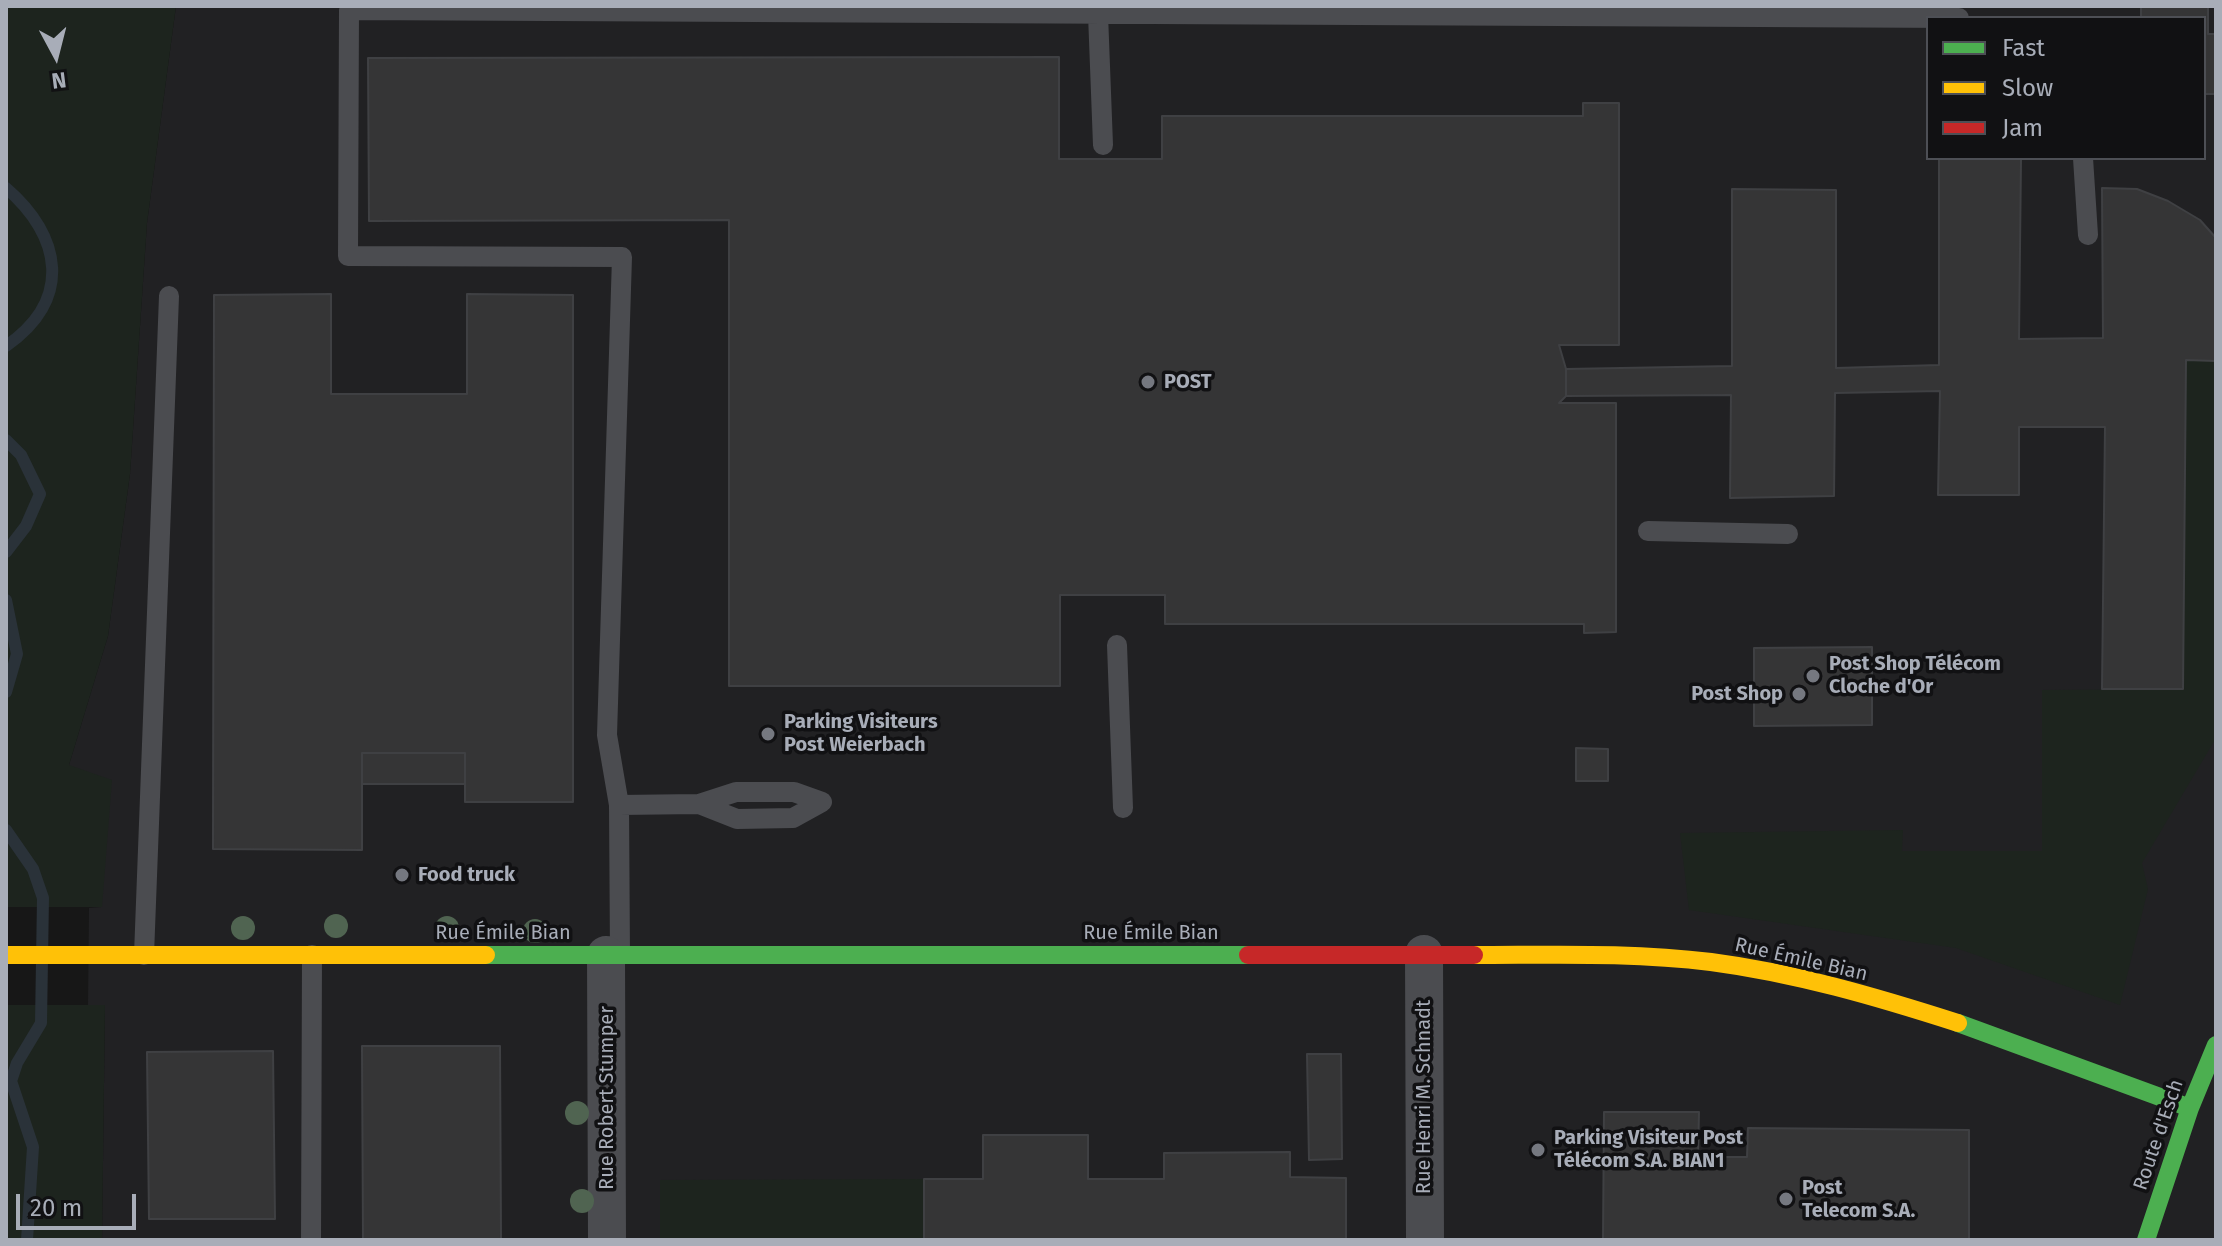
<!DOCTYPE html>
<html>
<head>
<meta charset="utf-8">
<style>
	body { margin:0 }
	#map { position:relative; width:2222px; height:1246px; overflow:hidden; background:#171717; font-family:"Fira Sans",sans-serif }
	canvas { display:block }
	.frame { position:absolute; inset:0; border:8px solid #a8adb8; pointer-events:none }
	.legend { position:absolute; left:1926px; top:16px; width:280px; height:144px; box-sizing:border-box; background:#111113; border:2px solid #4d4f55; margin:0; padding:10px 14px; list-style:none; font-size:24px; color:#a8adb8 }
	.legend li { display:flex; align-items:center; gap:16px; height:40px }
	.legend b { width:40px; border:2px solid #4d4f55 }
	.north { position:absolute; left:16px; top:16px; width:80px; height:80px; -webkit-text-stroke:6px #111113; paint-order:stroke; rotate:173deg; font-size:22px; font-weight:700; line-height:32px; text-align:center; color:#a8adb8 }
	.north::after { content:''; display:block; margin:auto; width:28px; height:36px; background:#a8adb8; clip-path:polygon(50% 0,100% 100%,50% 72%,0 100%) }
	.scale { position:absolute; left:16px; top:1194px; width:120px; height:36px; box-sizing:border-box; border:4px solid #a8adb8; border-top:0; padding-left:10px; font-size:24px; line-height:28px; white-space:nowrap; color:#a8adb8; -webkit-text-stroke:6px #111113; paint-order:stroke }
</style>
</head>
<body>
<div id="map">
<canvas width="2222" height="1246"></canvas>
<div class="frame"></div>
<ul class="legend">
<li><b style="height:10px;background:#4caf50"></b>Fast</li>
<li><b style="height:10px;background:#ffc107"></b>Slow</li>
<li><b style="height:10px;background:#c62828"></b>Jam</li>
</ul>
<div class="north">N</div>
<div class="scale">20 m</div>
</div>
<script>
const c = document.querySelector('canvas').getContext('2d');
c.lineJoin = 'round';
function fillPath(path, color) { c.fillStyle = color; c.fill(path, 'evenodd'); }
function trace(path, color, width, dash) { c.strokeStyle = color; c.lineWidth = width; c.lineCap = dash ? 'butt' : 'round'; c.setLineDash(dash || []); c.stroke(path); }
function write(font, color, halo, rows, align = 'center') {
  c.font = font + ' "Fira Sans",sans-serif'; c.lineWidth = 7; c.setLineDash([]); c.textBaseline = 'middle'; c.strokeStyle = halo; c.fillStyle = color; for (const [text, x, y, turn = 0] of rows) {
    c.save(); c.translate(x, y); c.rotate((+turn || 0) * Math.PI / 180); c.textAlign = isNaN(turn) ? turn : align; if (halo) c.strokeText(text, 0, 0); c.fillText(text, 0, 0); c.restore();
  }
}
fillPath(new Path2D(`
	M176,6H2216V1240H102L105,1005H88L89,908L101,907L69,765L108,636L130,474L147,223ZM1928,18H2204V158H1928Z`), '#212123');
fillPath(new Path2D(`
	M6,6H176L147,223L130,474L108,636L69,765L112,780L102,907H6Z
	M2186,360L2216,361V738L2142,863L2148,889L2120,1005L1956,948L1689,910L1680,833L1903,830L1902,851H2042V690L2183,689Z
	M6,1005H105L102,1240H6Z
	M924,1179V1240H660V1180Z`), '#1d241e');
trace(new Path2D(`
	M6,188C62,236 73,300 6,346
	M6,440L21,455L40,494L26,526L6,552
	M6,600L17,654L6,692
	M6,830L33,869L43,898L41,1023L17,1063L11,1081L33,1147L27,1240`), '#2a3239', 12);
const building = new Path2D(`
	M2141,6H2208V34H2216V94H2204V18H2141Z
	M1059,57V159H1162V116H1583V103H1619V345H1559L1566,369V396L1559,403H1616V632L1584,633V624H1165V595H1060V686H729V220L369,221L368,58Z
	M1939,158H2021L2019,339L2103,338L2102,188L2137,189L2168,201L2200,220L2216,238V361L2186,360L2183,689H2102L2105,427H2019V495H1938L1940,391L1835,393L1834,496L1730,498L1731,395L1566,396V369L1732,366V189L1836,190V368L1939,365Z
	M331,294V394H467V294L573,295V802H465V753H362V850L213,849L214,295Z
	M1872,647V725L1754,726V648Z
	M1576,748L1608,749V781H1576Z
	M362,753H465V784H362Z
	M362,1046H500L501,1240H363Z
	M273,1051L275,1219H149L147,1052Z
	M1307,1054H1341L1342,1159L1309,1160Z
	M1604,1112H1699L1698,1157H1747L1748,1128L1969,1130V1240H1603Z
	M983,1135H1088V1179H1164V1153L1290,1152V1177L1346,1178V1240H924V1179H983Z`);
fillPath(building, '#353536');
trace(building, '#3f4043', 2);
trace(new Path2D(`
	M1098,14L1103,145
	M2083,158L2088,235
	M1648,531L1788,534
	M1117,645L1123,808
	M619,805L699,804L736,792H794L822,802L793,818L737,819L699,804
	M144,955L169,296
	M620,955L619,805L607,735L622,257L348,256L349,10L1959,18
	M311,1240L312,955`), '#4b4c50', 20);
trace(new Path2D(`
	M1424,954L1425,1240
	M606,955L607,1240`), '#4b4c50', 38);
trace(new Path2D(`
	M486,955H1248
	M1958,1023L2190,1108
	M2146,1240L2190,1108L2216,1045`), '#4caf50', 18);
trace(new Path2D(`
	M6,955H486
	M1474,955C1553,955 1632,952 1711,962C1795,973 1877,997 1958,1023`), '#ffc107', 18);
trace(new Path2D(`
	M1248,955H1474`), '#c62828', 18);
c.fillStyle = '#506451';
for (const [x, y] of [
	[336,926],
	[243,928],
	[447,928],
	[535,931],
	[577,1113],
	[582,1201]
]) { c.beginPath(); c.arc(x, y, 12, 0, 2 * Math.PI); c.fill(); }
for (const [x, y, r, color] of [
	[1148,382,8,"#757880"],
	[1813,676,8,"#757880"],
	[1799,694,8,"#757880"],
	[768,734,8,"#757880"],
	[402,875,8,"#757880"],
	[1538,1150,8,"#757880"],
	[1786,1199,8,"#757880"]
]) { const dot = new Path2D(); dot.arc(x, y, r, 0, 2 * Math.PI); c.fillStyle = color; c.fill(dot); trace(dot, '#111113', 3); }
write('bold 20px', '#a8adb8', '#111113', [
	["POST",1164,382],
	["Post Shop Télécom",1829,664],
	["Cloche d'Or",1829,687],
	["Post Shop",1783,694,"right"],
	["Parking Visiteurs",784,722],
	["Post Weierbach",784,745],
	["Food truck",418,875],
	["Parking Visiteur Post",1554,1138],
	["Télécom S.A. BIAN1",1554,1161],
	["Post",1802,1188],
	["Telecom S.A.",1802,1211]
], 'left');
write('20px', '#a8adb8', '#111113', [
	["Rue Émile Bian",503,933],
	["Rue Émile Bian",1151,933],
	["Rue Émile Bian",1801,960,13],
	["Rue Henri M. Schnadt",1424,1097,-90],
	["Rue Robert Stumper",607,1098,-90],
	["Route d'Esch",2159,1135,-71]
]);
</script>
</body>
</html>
